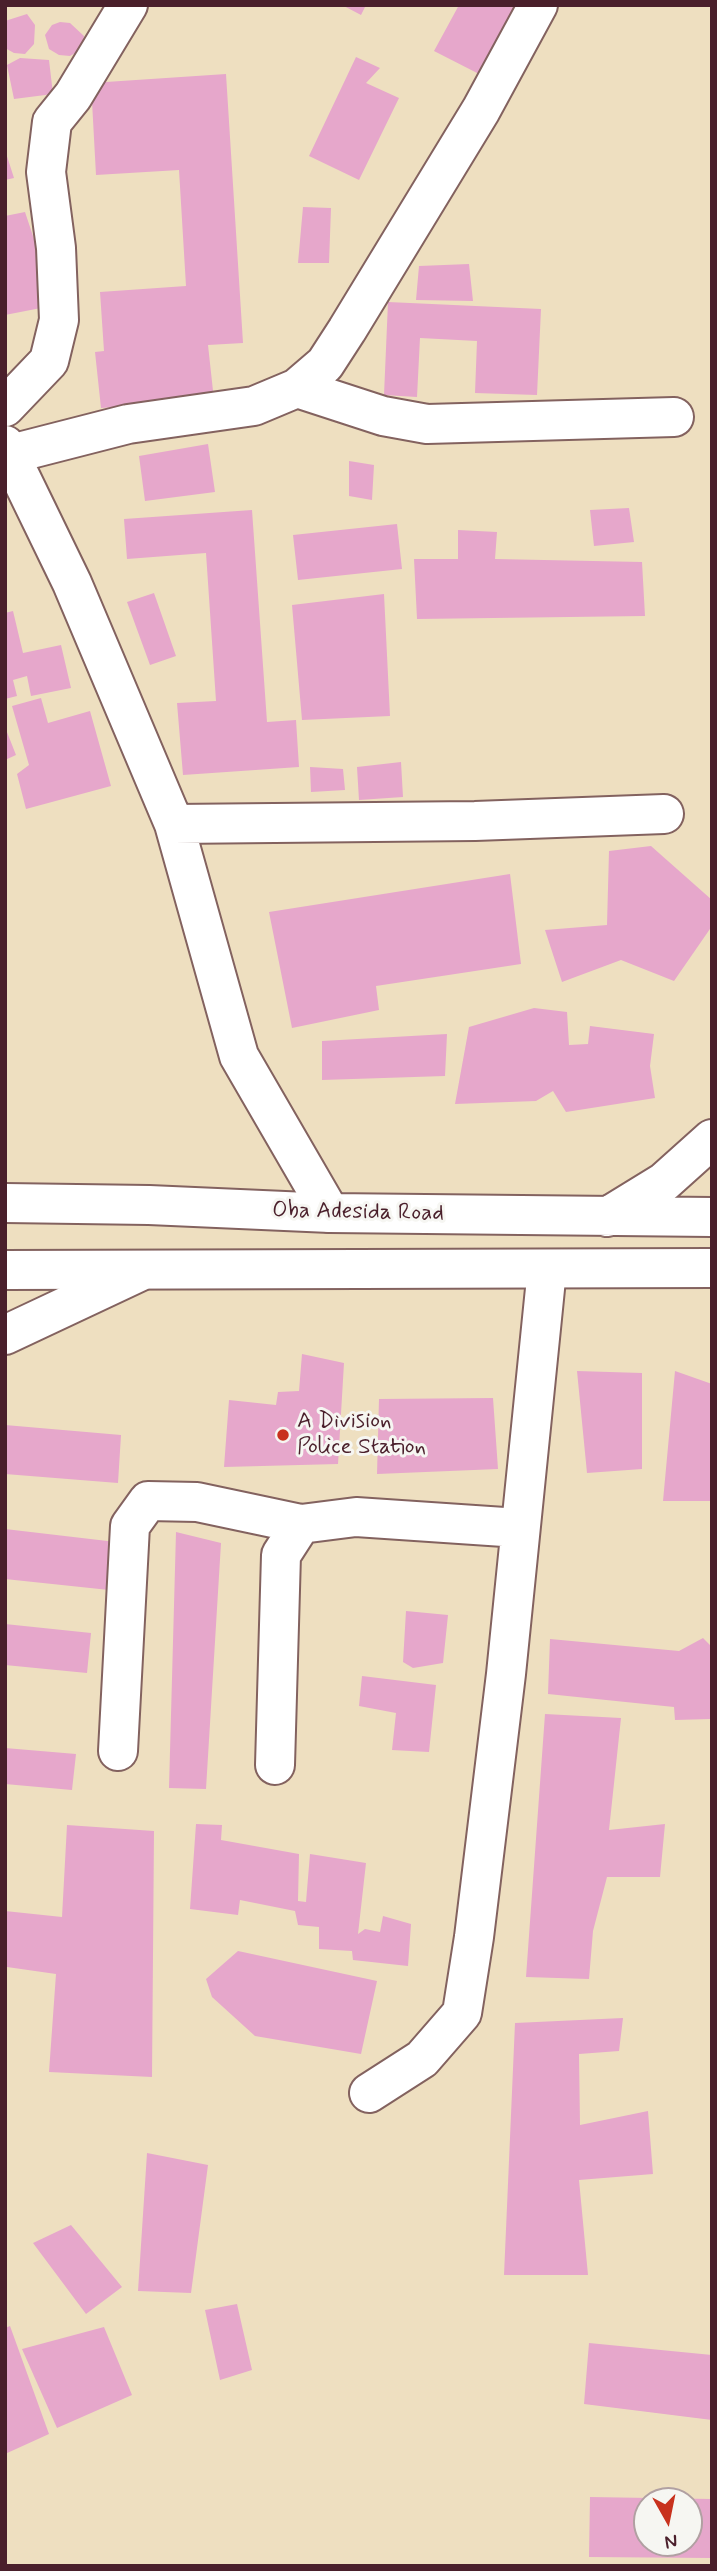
<!DOCTYPE html>
<html>
<head>
<meta charset="utf-8">
<style>
	body { margin:0 }
	#map { position:relative; width:717px; height:2571px; overflow:hidden; background:#eedfc0; font-family:Mynerve,sans-serif }
	canvas { display:block }
	.frame { position:absolute; inset:0; border:7px solid #4a1f2b; pointer-events:none }
	.north { position:absolute; left:633px; top:2487px; width:70px; height:70px; box-sizing:border-box; background:#f6f6f2; border:2px solid #b1a0a2; border-radius:50%; rotate:171deg; font-size:19px; font-weight:700; line-height:28px; text-align:center; color:#4a1f2b }
	.north::after { content:''; display:block; margin:auto; width:24px; height:32px; background:#c8321e; clip-path:polygon(50% 0,100% 100%,50% 72%,0 100%) }
</style>
</head>
<body>
<div id="map">
<canvas width="717" height="2571"></canvas>
<div class="frame"></div>
<div class="north">N</div>
</div>
<script>
const c = document.querySelector('canvas').getContext('2d');
c.lineJoin = 'round';
function fillPath(path, color) { c.fillStyle = color; c.fill(path, 'evenodd'); }
function trace(path, color, width, dash) { c.strokeStyle = color; c.lineWidth = width; c.lineCap = dash ? 'butt' : 'round'; c.setLineDash(dash || []); c.stroke(path); }
function write(font, color, halo, rows, align = 'center') {
  c.font = font + ' Mynerve,sans-serif'; c.lineWidth = 6; c.setLineDash([]); c.textBaseline = 'middle'; c.strokeStyle = halo; c.fillStyle = color; for (const [text, x, y, turn = 0] of rows) {
    c.save(); c.translate(x, y); c.rotate((+turn || 0) * Math.PI / 180); c.textAlign = isNaN(turn) ? turn : align; if (halo) c.strokeText(text, 0, 0); c.fillText(text, 0, 0); c.restore();
  }
}
fillPath(new Path2D(`
	M342,5H366L361,15Z
	M459,5H518L481,75L434,51Z
	M27,14L35,25L34,44L25,54L14,53L5,48V21Z
	M60,22L70,23L84,36L82,49L70,56L59,55L49,49L45,35L52,25Z
	M356,57L380,68L366,83L399,98L359,180L309,156Z
	M20,58L49,60L53,94L14,99L7,65Z
	M226,74L243,343L208,345L214,400L101,408L95,352L104,351L100,292L186,286L179,170L96,175L91,83Z
	M5,150L14,178L5,180Z
	M303,207L331,208L329,263H298Z
	M25,212L42,263L46,307L5,315V216Z
	M469,264L473,301L416,300L419,266Z
	M388,302L541,309L537,395L475,393L477,341L420,338L417,397L384,395Z
	M208,444L215,492L145,501L139,456Z
	M349,461L374,465L372,500L349,496Z
	M629,508L634,542L594,546L590,510Z
	M252,510L267,722L296,720L299,767L183,775L177,703L216,701L206,553L127,559L124,519Z
	M397,524L402,569L298,580L293,535Z
	M458,530L497,532L495,559L642,562L645,616L417,619L414,559H458Z
	M154,593L176,656L150,665L127,602Z
	M384,594L390,716L302,720L292,605Z
	M13,611L23,653L61,645L71,688L31,696L27,676L13,680L17,696L5,699V613Z
	M41,698L48,723L90,711L111,786L26,809L17,774L29,765L12,706Z
	M5,727L16,755L5,760Z
	M401,762L403,797L359,800L357,767Z
	M310,767L343,769L345,790L311,792Z
	M651,846L712,900V926L674,981L621,960L562,982L545,930L607,925L609,851Z
	M510,874L521,964L376,986L379,1010L292,1028L269,912Z
	M534,1008L567,1012L569,1045L588,1044L590,1026L654,1034L650,1066L655,1098L566,1112L553,1091L536,1101L455,1104L469,1027Z
	M447,1034L445,1076L322,1080V1041Z
	M302,1354L344,1363L338,1464L224,1467L229,1400L276,1405L278,1392L299,1391Z
	M577,1371L642,1373V1469L587,1473Z
	M675,1371L712,1384V1501H663Z
	M493,1398L498,1469L377,1474L379,1399Z
	M5,1425L121,1435L118,1483L5,1474Z
	M5,1529L116,1542L109,1590L5,1579Z
	M176,1532L221,1543L206,1789L169,1788Z
	M406,1611L448,1615L443,1663L413,1668L403,1662Z
	M5,1624L91,1633L87,1673L5,1665Z
	M703,1638L712,1647L710,1719L675,1720L674,1707L548,1694L550,1639L679,1651Z
	M362,1676L436,1685L429,1752L392,1750L396,1713L359,1706Z
	M545,1714L621,1718L609,1830L665,1824L660,1877H607L593,1931L589,1979L526,1977Z
	M5,1748L76,1754L72,1790L5,1784Z
	M196,1824L222,1825L221,1840L299,1854L298,1901L306,1902L310,1854L366,1863L358,1934L365,1929L380,1932L383,1916L411,1924L408,1966L353,1960L352,1951L319,1949V1927L298,1925L295,1911L240,1900L238,1915L190,1909Z
	M67,1825L154,1831L152,2077L49,2072L56,1974L7,1967L5,1911L62,1917Z
	M238,1951L377,1981L361,2054L255,2036L212,1997L206,1979Z
	M623,2018L619,2051L579,2054L580,2125L648,2111L653,2174L579,2180L588,2275H504L515,2023Z
	M147,2153L208,2165L191,2293L138,2291Z
	M71,2225L122,2287L86,2314L33,2243Z
	M237,2304L252,2370L220,2380L205,2310Z
	M10,2326L49,2434L5,2454V2328Z
	M104,2327L132,2395L57,2428L22,2349Z
	M589,2343L712,2355V2420L584,2404Z
	M590,2497L711,2499L710,2558L589,2557ZM647,2501H689V2543H647Z`), '#e6a7cb');
const minor = new Path2D(`
	M297,388L383,416L427,424L674,417
	M5,407L49,361L59,320L56,248L46,172L52,122L73,96L128,5
	M5,445L72,583L174,824L239,1056L330,1213
	M11,454L128,424L254,406L297,388L325,364L347,330L481,110L538,5
	M174,824L475,821L664,814
	M5,1335L139,1272
	M118,1751L130,1526L148,1501L197,1502L301,1524
	M275,1765L281,1555L301,1524L356,1517L519,1528
	M369,2093L422,2059L462,2013L474,1937L506,1674L547,1269`);
const major = new Path2D(`
	M5,1203L149,1205L330,1213L712,1217
	M607,1217L664,1182L712,1139
	M5,1270L712,1268`);
trace(minor, '#83625f', 42);
trace(major, '#83625f', 42);
trace(minor, '#fff', 38);
trace(major, '#fff', 38);
for (const [x, y, r, color] of [
	[283,1435,7,"#c8321e"]
]) { const dot = new Path2D(); dot.arc(x, y, r, 0, 2 * Math.PI); c.fillStyle = color; c.fill(dot); trace(dot, '#f6f6f2', 2.5); }
write('23px', '#4a1f2b', '#f6f6f2', [
	["Oba Adesida Road",358,1213,1]
]);
write('23px', '#4a1f2b', '#f6f6f2', [
	["A Division",297,1422],
	["Police Station",297,1448]
], 'left');
</script>
</body>
</html>
